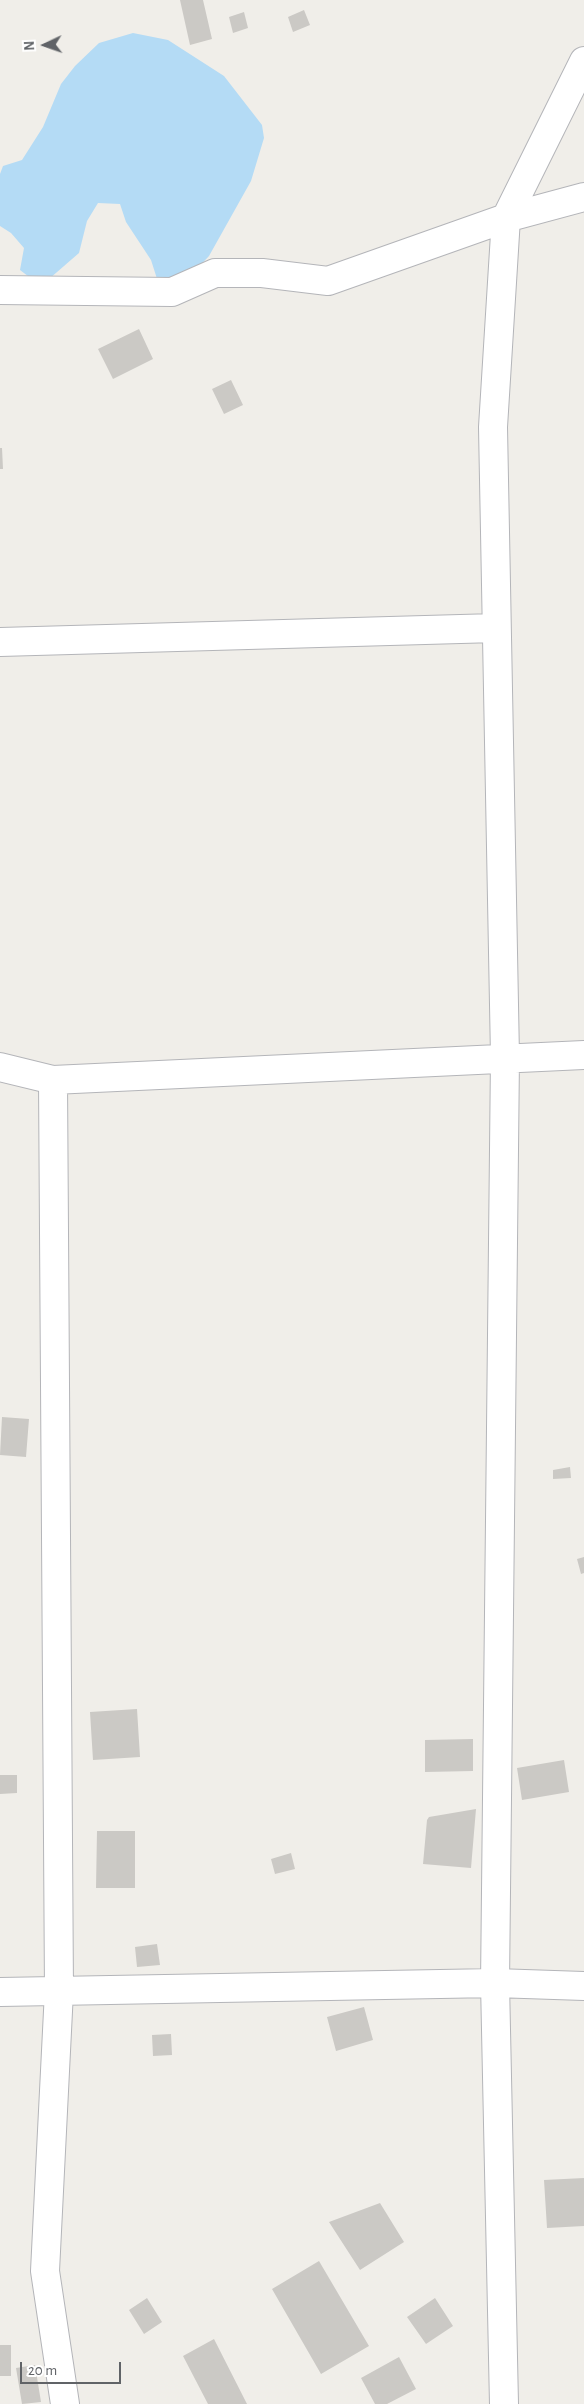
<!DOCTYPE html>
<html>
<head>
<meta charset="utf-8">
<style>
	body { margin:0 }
	#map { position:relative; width:584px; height:2404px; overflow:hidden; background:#f0eee9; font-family:"Alegreya Sans",sans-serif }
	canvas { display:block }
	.north { position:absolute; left:20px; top:20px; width:50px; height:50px; -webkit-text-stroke:4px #fff; paint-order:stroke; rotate:267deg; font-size:14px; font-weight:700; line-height:20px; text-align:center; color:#606367 }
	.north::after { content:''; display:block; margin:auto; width:18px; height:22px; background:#606367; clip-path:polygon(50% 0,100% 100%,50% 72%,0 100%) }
	.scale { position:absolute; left:20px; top:2362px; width:101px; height:22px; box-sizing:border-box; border:2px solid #606367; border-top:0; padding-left:6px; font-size:15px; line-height:18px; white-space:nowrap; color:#606367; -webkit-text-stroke:4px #fff; paint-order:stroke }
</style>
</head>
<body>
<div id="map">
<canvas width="584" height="2404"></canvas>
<div class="north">N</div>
<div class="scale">20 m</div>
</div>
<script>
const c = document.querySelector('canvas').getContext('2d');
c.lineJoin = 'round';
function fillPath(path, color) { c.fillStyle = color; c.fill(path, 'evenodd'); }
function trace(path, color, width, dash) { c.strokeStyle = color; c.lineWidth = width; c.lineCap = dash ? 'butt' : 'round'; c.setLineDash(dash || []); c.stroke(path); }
fillPath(new Path2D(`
	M133,33L168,40L224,76L262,125L264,138L251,181L209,256L191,275L159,285L151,260L126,222L120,204L98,203L87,221L79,253L49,279L37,283L20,270L24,248L11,233L0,226V174L3,166L22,160L43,127L61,84L75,66L99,43Z`), '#b4dbf5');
fillPath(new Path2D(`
	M180,0H203L212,39L190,45Z
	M304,10L310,25L293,32L288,17Z
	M244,12L248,28L233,33L229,17Z
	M139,329L153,359L113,379L98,349Z
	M231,380L243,405L224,414L212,389Z
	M0,448H2L3,469H0Z
	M2,1417L29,1419L26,1457L0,1455Z
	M570,1467L571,1478L553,1479V1470Z
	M584,1557V1573L581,1574L577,1559Z
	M137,1709L140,1757L93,1760L90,1712Z
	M473,1739V1771L425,1772V1740Z
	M564,1760L569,1792L522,1800L517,1768Z
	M0,1775H17V1793L0,1794Z
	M476,1809L471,1868L423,1864L427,1820L429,1817Z
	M97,1831H135V1888H96Z
	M291,1853L295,1869L275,1874L271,1859Z
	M157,1944L160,1965L137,1967L135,1947Z
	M364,2007L373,2040L336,2051L327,2017Z
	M171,2034L172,2055L153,2056L152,2035Z
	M584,2178V2226L547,2228L544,2180Z
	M380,2203L404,2242L360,2270L329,2222Z
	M319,2261L369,2346L321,2374L272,2289Z
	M147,2298L162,2322L144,2334L129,2310Z
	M435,2298L453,2326L426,2344L407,2317Z
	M214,2339L247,2404H208L183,2356Z
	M0,2345H11V2376H0Z
	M399,2357L416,2389L387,2404H375L361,2378Z
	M35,2365L41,2402L22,2404L16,2368Z`), '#cbc9c5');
const minor = new Path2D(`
	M0,290L172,292L215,273H262L328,281L506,218L584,197
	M0,642L496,628
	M0,1067L53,1080L584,1055
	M53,1080L59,1991L45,2271L65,2404
	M0,1992L495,1983L584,1986
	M504,2404L495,1983L505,1057L493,427L506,218L584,61`);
trace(minor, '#b4b5b9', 30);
trace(minor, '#fff', 28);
</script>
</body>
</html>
